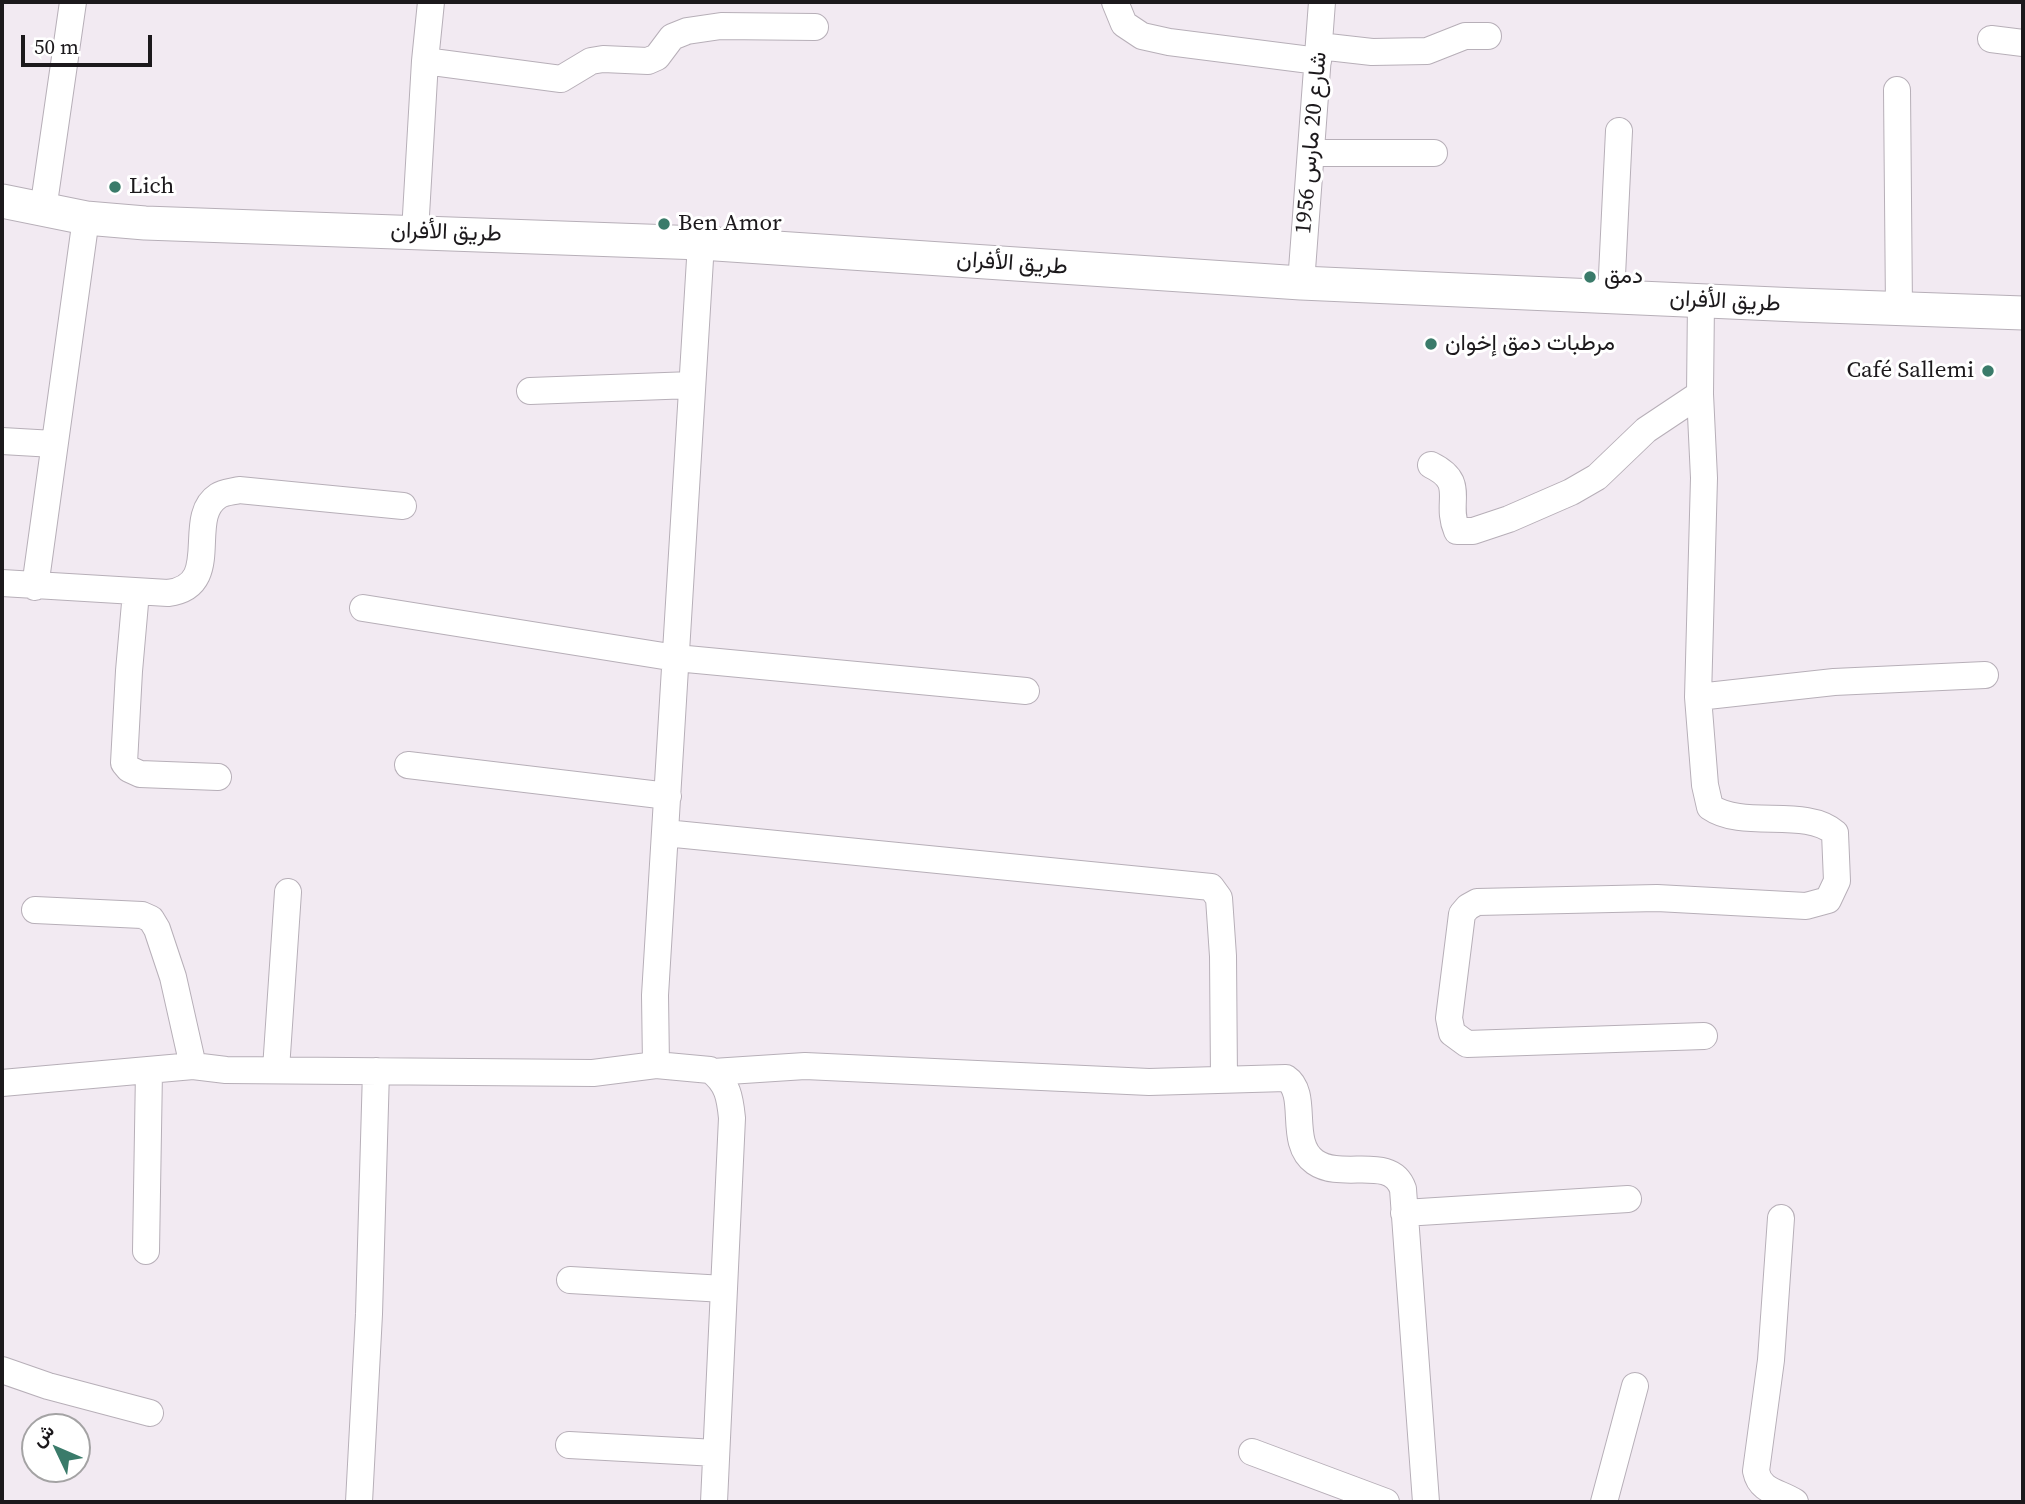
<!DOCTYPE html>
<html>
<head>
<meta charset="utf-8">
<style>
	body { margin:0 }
	#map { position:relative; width:2025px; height:1504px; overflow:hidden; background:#f2eaf2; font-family:"Source Serif 4",Vazirmatn,serif }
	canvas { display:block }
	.frame { position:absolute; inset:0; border:4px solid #1c191c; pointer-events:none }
	.north { position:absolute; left:21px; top:1413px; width:70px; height:70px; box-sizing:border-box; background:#fff; border:2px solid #a4a3a4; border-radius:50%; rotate:314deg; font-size:19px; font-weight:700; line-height:28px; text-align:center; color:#1c191c }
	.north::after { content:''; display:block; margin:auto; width:24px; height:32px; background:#3a7b6a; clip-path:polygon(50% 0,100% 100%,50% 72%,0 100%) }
	.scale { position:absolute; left:21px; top:35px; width:131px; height:32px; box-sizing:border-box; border:4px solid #1c191c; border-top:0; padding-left:9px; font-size:21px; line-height:24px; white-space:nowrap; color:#1c191c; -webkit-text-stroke:5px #fff; paint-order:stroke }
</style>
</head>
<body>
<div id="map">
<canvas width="2025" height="1504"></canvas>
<div class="frame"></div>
<div class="north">ش</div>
<div class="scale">50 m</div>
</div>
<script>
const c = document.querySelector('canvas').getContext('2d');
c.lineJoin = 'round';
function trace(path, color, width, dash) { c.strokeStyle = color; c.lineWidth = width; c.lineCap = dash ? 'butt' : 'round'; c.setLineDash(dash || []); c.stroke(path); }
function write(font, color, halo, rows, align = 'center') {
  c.font = font + ' "Source Serif 4",Vazirmatn,serif'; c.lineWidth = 6; c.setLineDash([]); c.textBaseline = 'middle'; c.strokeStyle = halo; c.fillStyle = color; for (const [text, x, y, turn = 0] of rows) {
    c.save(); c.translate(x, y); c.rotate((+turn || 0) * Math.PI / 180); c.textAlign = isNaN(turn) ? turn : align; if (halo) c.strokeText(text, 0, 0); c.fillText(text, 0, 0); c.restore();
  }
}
const minor = new Path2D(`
	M1115,2L1124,24L1142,36L1169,42L1318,61
	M1991,39L2023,43
	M1319,46L1372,52L1427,51L1465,36H1488
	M425,61L561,79L591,61L603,59L648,61L657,57L672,37L687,31L721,26L815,27
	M1897,90L1899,309
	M1311,153H1434
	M43,210L73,2
	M415,232L425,61L431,2
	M701,243L655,995L656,1065L710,1070C728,1083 730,1098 732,1118L714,1502
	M1301,283L1322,2
	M1611,296L1619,131
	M1701,301L1700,394L1704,478L1698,697L1705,785L1710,807C1743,830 1806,807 1835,833L1837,881L1828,900L1806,906L1657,898L1477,902L1468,907L1462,914L1449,1018L1452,1033L1467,1044L1704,1036
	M530,391L692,385
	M2,441L54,444
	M1431,465C1468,483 1444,501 1457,531H1473L1509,519L1571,492L1597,477L1646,430L1700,394
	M2,583L168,593C225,586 184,518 218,496C224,492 232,492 239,490L403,506
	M35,587L86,218
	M136,592L129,671L124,763L129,769L140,774L218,777
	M363,608L676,658L1026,691
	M1698,697L1834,682L1985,675
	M408,765L668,796
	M665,833L1211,887L1219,898L1223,956L1224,1079
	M35,910L142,915L151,919L157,929L173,977L193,1066L226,1070L593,1073L656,1065
	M276,1069L288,892
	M713,1072L805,1066L1149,1082L1286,1078C1310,1094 1287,1142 1315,1162C1342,1181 1391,1154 1403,1189L1426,1502
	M2,1083L193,1066
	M1404,1213L1628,1199
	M1781,1218L1771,1360L1756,1471C1760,1492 1780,1492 1795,1502
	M146,1251L149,1071
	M570,1280L724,1289
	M2,1370L48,1386L150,1413
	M569,1445L716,1453
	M1252,1452L1386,1502
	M359,1502L369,1314L376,1071
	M1604,1502L1635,1386`);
const major = new Path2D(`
	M2,201L86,218L145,223L701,243L1301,283L1798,305L2023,313`);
trace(minor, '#b7afb8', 28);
trace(major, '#b7afb8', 35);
trace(minor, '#fff', 26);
trace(major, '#fff', 33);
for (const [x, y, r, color] of [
	[115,187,7,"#3a7b6a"],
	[664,224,7,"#3a7b6a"],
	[1590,277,7,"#3a7b6a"],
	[1431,344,7,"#3a7b6a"],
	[1988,371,7,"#3a7b6a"]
]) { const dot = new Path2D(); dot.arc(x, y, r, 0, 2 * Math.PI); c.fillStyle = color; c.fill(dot); trace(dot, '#fff', 2.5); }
write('23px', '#1c191c', '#fff', [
	["شارع 20 مارس 1956",1312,143,-85],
	["طريق الأفران",446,233,2],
	["طريق الأفران",1012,264,4],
	["طريق الأفران",1725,302,3]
]);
write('23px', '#1c191c', '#fff', [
	["Lich",129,187],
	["Ben Amor",678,224],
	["دمق",1604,277],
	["مرطبات دمق إخوان",1445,344],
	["Café Sallemi",1974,371,"right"]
], 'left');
</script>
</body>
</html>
